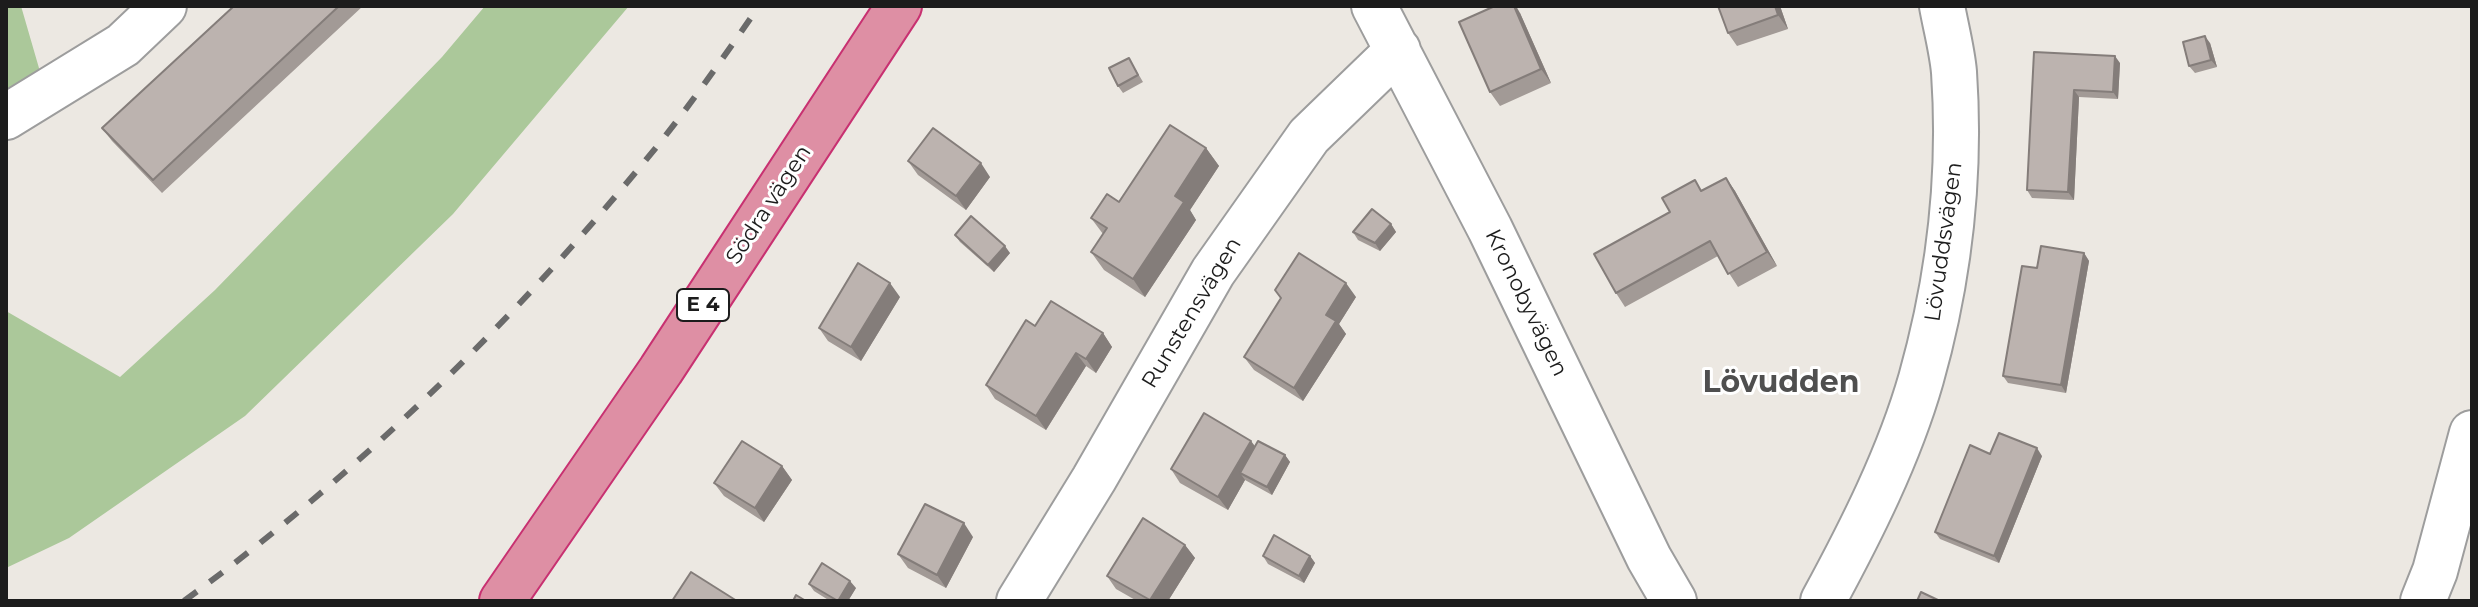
<!DOCTYPE html>
<html>
<head>
<meta charset="utf-8">
<style>
	body { margin:0 }
	#map { position:relative; width:2478px; height:607px; overflow:hidden; background:#ece8e2; font-family:Montserrat,sans-serif }
	canvas { display:block }
	.frame { position:absolute; inset:0; border:8px solid #1c1c1c; pointer-events:none }
</style>
</head>
<body>
<div id="map">
<canvas width="2478" height="607"></canvas>
<div class="frame"></div>
</div>
<script>
const c = document.querySelector('canvas').getContext('2d');
c.lineJoin = 'round';
function fillPath(path, color) { c.fillStyle = color; c.fill(path, 'evenodd'); }
function trace(path, color, width, dash) { c.strokeStyle = color; c.lineWidth = width; c.lineCap = dash ? 'butt' : 'round'; c.setLineDash(dash || []); c.stroke(path); }
function write(font, color, halo, rows, align = 'center') {
  c.font = font + ' Montserrat,sans-serif'; c.lineWidth = 6; c.setLineDash([]); c.textBaseline = 'middle'; c.strokeStyle = halo; c.fillStyle = color; for (const [text, x, y, turn = 0] of rows) {
    c.save(); c.translate(x, y); c.rotate((+turn || 0) * Math.PI / 180); c.textAlign = isNaN(turn) ? turn : align; if (halo) c.strokeText(text, 0, 0); c.fillText(text, 0, 0); c.restore();
  }
}
fillPath(new Path2D(`
	M6,6H21L41,75L6,89Z
	M485,6H629L453,214L245,416L69,538L6,568V311L120,377L215,290L442,57Z`), '#abc89a');
const street = new Path2D(`
	M1374,6L1490,229L1649,558L1674,601
	M6,117L123,45L164,6
	M1019,601L1094,479L1213,272L1309,136L1398,50
	M1823,601C1861,531 1899,456 1921,379C1949,280 1961,174 1954,72C1952,50 1946,28 1942,6
	M2423,601L2435,571L2472,433`);
const highway = new Path2D(`
	M502,601L661,370L899,6`);
trace(street, '#9d9d9d', 48);
trace(highway, '#c83171', 48);
trace(street, '#fff', 44);
trace(highway, '#de8fa4', 44);
trace(new Path2D(`
	M184,601C354,477 506,329 640,167C683,116 721,61 759,6`), '#6a6a6a', 6, [16, 16]);
fillPath(new Path2D(`
	M234,6H363L162,193L112,141L102,128Z
	M1780,6L1788,29L1737,46L1728,33Z
	M1520,13L1551,83L1500,106L1490,92Z
	M2210,43L2217,67L2195,73L2189,66Z
	M2034,52L2120,63L2118,99L2079,97L2074,200L2032,198L2027,190Z
	M1129,58L1143,82L1123,93L1118,86Z
	M1206,148L1219,166L1190,210L1196,220L1145,297L1104,270L1091,252L1103,234L1091,218Z
	M908,161L990,177L966,210L918,175Z
	M1726,178L1735,191L1777,266L1738,287L1718,256L1625,307L1616,293L1702,190Z
	M1391,224L1396,232L1380,251L1358,240L1353,232Z
	M955,235L1010,253L994,272L960,242Z
	M2084,253L2089,261L2066,393L2008,383L2003,376L2037,268Z
	M1275,290L1356,297L1339,324L1346,334L1303,401L1254,370L1244,357L1281,299Z
	M900,297L861,361L828,341L819,328Z
	M1035,326L1103,333L1112,347L1096,373L1086,366L1046,430L995,399L986,385Z
	M1255,446L1285,455L1290,462L1272,495L1245,480L1228,510L1180,483L1171,469Z
	M1990,454L2042,456L1999,563L1940,539L1935,532Z
	M782,466L792,480L764,522L724,496L714,483Z
	M973,537L946,588L908,568L898,554Z
	M1185,545L1195,558L1168,601H1137L1116,589L1107,576Z
	M1263,556H1310L1315,563L1304,583L1268,564Z
	M809,584L856,588L848,601H830L814,591Z`), '#a29a96');
fillPath(new Path2D(`
	M1514,6H1516L1520,13L1551,83L1541,69Z
	M1775,6H1780L1788,29L1778,15Z
	M2205,36L2210,43L2217,67L2211,60Z
	M2115,56L2120,63L2118,99L2113,92Z
	M2074,90L2079,97L2074,200L2068,192Z
	M1206,148L1219,166L1190,210L1196,220L1145,297L1133,279L1175,196Z
	M981,163L990,177L966,210L956,196Z
	M1726,178L1735,191L1777,266L1767,252Z
	M1391,224L1396,232L1380,251L1375,243Z
	M1005,246L1010,253L994,272L988,265Z
	M2084,253L2089,261L2066,393L2061,385Z
	M890,283L900,297L861,361L851,347Z
	M1346,283L1356,297L1339,324L1346,334L1303,401L1294,388L1326,315Z
	M1103,333L1112,347L1096,373L1086,359Z
	M1076,353L1086,366L1046,430L1036,416Z
	M1251,441L1261,454L1240,473L1245,480L1228,510L1218,497Z
	M2037,448L2042,456L1999,563L1994,556Z
	M1285,455L1290,462L1272,495L1267,487Z
	M782,466L792,480L764,522L755,508Z
	M964,523L973,537L946,588L937,575Z
	M1185,545L1195,558L1168,601H1150Z
	M1310,556L1315,563L1304,583L1299,576Z
	M850,581L856,588L848,601H838Z`), '#847d7a');
const building = new Path2D(`
	M234,6H339L153,180L102,128Z
	M1495,6H1514L1541,69L1490,92L1459,22Z
	M1718,6H1775L1778,15L1728,33Z
	M2205,36L2211,60L2189,66L2183,42Z
	M2034,52L2115,56L2113,92L2074,90L2068,192L2027,190Z
	M1129,58L1138,75L1118,86L1109,68Z
	M1170,125L1206,148L1175,196L1184,202L1133,279L1091,252L1107,228L1091,218L1107,194L1119,202Z
	M933,128L981,163L956,196L908,161Z
	M1726,178L1767,252L1728,274L1710,241L1616,293L1594,254L1670,212L1662,198L1695,180L1701,191Z
	M1372,209L1391,224L1375,243L1353,232Z
	M971,216L1005,246L988,265L955,235Z
	M2041,246L2084,253L2061,385L2003,376L2022,266L2037,268Z
	M1299,253L1346,283L1326,315L1336,321L1294,388L1244,357L1281,298L1275,290Z
	M858,263L890,283L851,347L819,328Z
	M1051,301L1103,333L1086,359L1076,353L1036,416L986,385L1026,320L1035,326Z
	M1204,413L1251,441L1218,497L1171,469Z
	M1999,433L2037,448L1994,556L1935,532L1970,445L1990,454Z
	M742,441L782,466L755,508L714,483Z
	M1258,441L1285,455L1267,487L1240,473Z
	M925,504L964,523L937,575L898,554Z
	M1143,518L1185,545L1150,600L1107,576Z
	M1274,535L1310,556L1299,576L1263,556Z
	M822,563L850,581L838,601L809,584Z
	M691,572L737,601H672Z
	M1921,592L1940,601H1917Z
	M796,595L806,601H793Z`);
fillPath(building, '#bcb3af');
trace(building, '#847d7a', 2);
for (const [x, y, w] of [
	[703,305,52]
]) { const box = new Path2D(); box.roundRect(x - w / 2, y - 16, w, 32, 6); c.fillStyle = '#fff'; c.fill(box); trace(box, '#1c1c1c', 2); }
write('bold 20px', '#1c1c1c', null, [
	["E 4",703,305]
]);
write('22px', '#1c1c1c', '#fff', [
	["Södra vägen",769,205,-57],
	["Lövuddsvägen",1944,242,-82],
	["Kronobyvägen",1526,303,64],
	["Runstensvägen",1192,313,-59]
]);
write('bold 30px', '#4f4f4f', '#fff', [
	["Lövudden",1781,383]
]);
</script>
</body>
</html>
